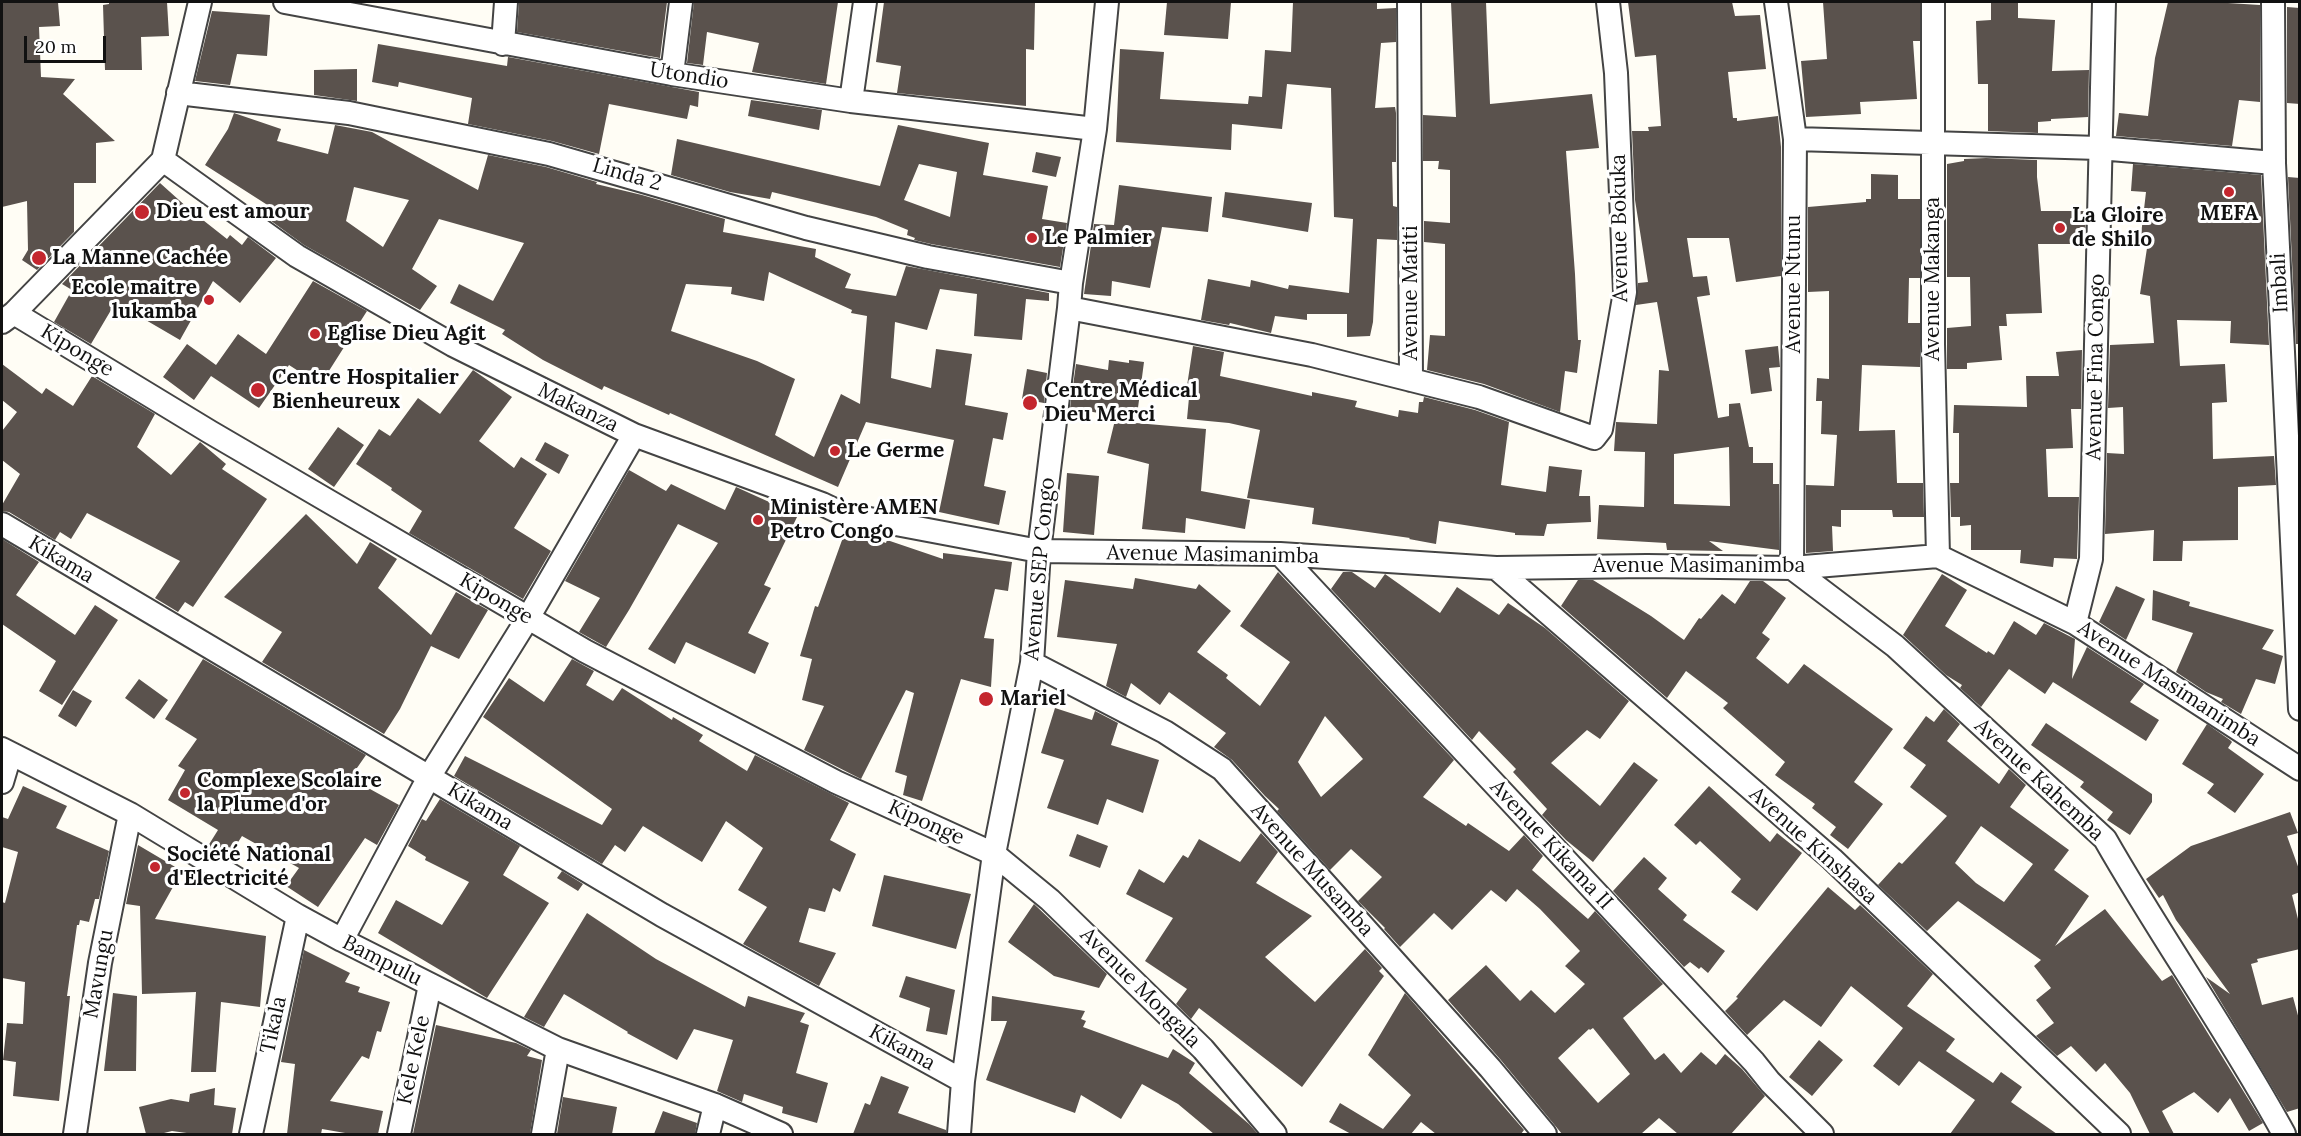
<!DOCTYPE html>
<html>
<head>
<meta charset="utf-8">
<style>
	body { margin:0 }
	#map { position:relative; width:2301px; height:1136px; overflow:hidden; background:#fffdf5; font-family:Lora,serif }
	canvas { display:block }
	.frame { position:absolute; inset:0; border:3px solid #111; pointer-events:none }
	.scale { position:absolute; left:24px; top:36px; width:82px; height:27px; box-sizing:border-box; border:3px solid #111; border-top:0; padding-left:8px; font-size:18px; line-height:21px; white-space:nowrap; color:#111; -webkit-text-stroke:4px #fff; paint-order:stroke }
</style>
</head>
<body>
<div id="map">
<canvas width="2301" height="1136"></canvas>
<div class="frame"></div>
<div class="scale">20 m</div>
</div>
<script>
const c = document.querySelector('canvas').getContext('2d');
c.lineJoin = 'round';
function fillPath(path, color) { c.fillStyle = color; c.fill(path, 'evenodd'); }
function trace(path, color, width, dash) { c.strokeStyle = color; c.lineWidth = width; c.lineCap = dash ? 'butt' : 'round'; c.setLineDash(dash || []); c.stroke(path); }
function write(font, color, halo, rows, align = 'center') {
  c.font = font + ' Lora,serif'; c.lineWidth = 6; c.setLineDash([]); c.textBaseline = 'middle'; c.strokeStyle = halo; c.fillStyle = color; for (const [text, x, y, turn = 0] of rows) {
    c.save(); c.translate(x, y); c.rotate((+turn || 0) * Math.PI / 180); c.textAlign = isNaN(turn) ? turn : align; if (halo) c.strokeText(text, 0, 0); c.fillText(text, 0, 0); c.restore();
  }
}
fillPath(new Path2D(`
	M2,2H58L60,26L39,27L41,77L75,79L63,94L115,141L96,143V183H74V232L37,270L22,260L28,250L27,201L2,207Z
	M109,2H167L169,36L141,37L142,70H105L103,5L109,4Z
	M519,2H667L660,58L517,32Z
	M694,2H838L826,84L752,72L759,43L707,32L703,65L687,63Z
	M884,2H1035L1034,50L1026,49V106L897,93L901,66L876,62Z
	M1167,2H1231L1228,39L1164,35Z
	M1293,2H1377V9L1396,8V42L1381,43L1375,108L1395,107L1396,113V162H1392L1393,206L1397,207V240L1377,239L1373,322L1370,336L1347,337V314H1307V320L1275,316L1271,333L1230,323L1229,325L1201,320L1208,279L1250,287L1251,280L1288,289L1289,285L1349,293L1353,219L1334,217L1331,88L1287,84L1282,129L1232,124L1231,150L1116,142L1120,49L1164,52L1160,99L1248,104L1249,96L1262,97L1265,50L1291,52Z
	M1451,2H1486L1490,104L1592,94L1599,148L1566,151L1575,274L1578,340H1581L1577,373L1565,371L1560,412L1484,384L1427,370L1430,335L1445,336V244L1424,242V221L1450,223V170L1438,169L1439,161H1423V115L1456,117Z
	M1628,2H1732L1735,16L1760,15L1766,69L1728,72L1733,118H1737V121L1778,116L1781,147V276L1736,282L1729,238H1687L1693,277L1707,276L1710,295L1697,297L1718,418L1729,416V404L1740,403L1749,447H1753V463H1773V484H1779V550L1709,541L1723,551L1667,550L1666,543L1597,539L1599,505L1644,507L1645,452L1614,451L1616,422L1657,424L1659,370L1669,371L1657,302L1636,305L1638,283L1648,282L1635,200L1632,131H1649L1648,127L1661,126L1656,55L1635,57ZM1729,447L1730,506L1674,504V454Z
	M1823,2H1920V41H1913L1917,99L1860,102L1861,114L1806,117L1801,61L1827,59Z
	M1991,2H2018V18L2055,20L2052,71L2089,70L2088,117L2051,119V121L2038,122V133L1988,131V84H1978L1976,21L1991,20Z
	M2168,2H2212L2260,5V102L2239,100L2232,146L2116,136L2119,113L2148,116L2155,58Z
	M2287,7L2300,8V104L2287,103Z
	M212,11L270,15L267,56L237,54L230,85L195,81Z
	M378,44L507,66L508,57L699,92L698,107L690,105L687,119L609,104L599,154L552,141L468,124L472,98L399,82L398,87L372,82Z
	M357,69V101L314,95V70Z
	M751,100L822,110L819,130L748,116Z
	M234,113L281,129L277,141L328,154L335,125L372,132L478,190L488,155L546,167L597,182L596,184L642,195L725,219L723,232L816,249L815,257L851,274L845,288L896,296L906,266L1049,293V301L1026,299L1022,340L974,336L977,294L940,289L927,330L895,322L891,378L931,388L936,349L972,354L965,405L1008,413L1003,440L993,438L984,486L1006,491L999,525L939,512L954,440L866,422L838,487L670,413L669,415L604,386L602,390L543,360L502,334L505,330L450,303L459,284L493,301L524,243L439,219L412,269L437,286L420,310L304,245L263,215L269,206L205,165L228,129ZM354,187L409,200L383,247L346,221ZM769,272L852,310L851,313L867,316L860,404L841,394L814,457L775,435L795,379L757,361L671,331L686,284L732,287L731,294L764,301Z
	M898,125L989,143L983,175L1048,186L1042,219L1067,223L1060,267L931,244L914,240L915,238L907,235L908,230L876,217L772,192L770,199L730,192L671,175L677,139L880,186ZM919,164L957,172L950,217L904,200Z
	M1036,152L1061,157L1056,177L1032,172Z
	M1986,158L2037,160V177L2041,211H2086L2085,244H2038L2042,313L2006,314L2007,326H1999L2002,360L1967,363V369H1947V328L1971,326L1970,277H1947V164L1964,161V159Z
	M2133,164L2261,175L2269,345L2230,343L2231,321L2177,320L2180,366L2225,364L2227,402L2212,403L2213,459L2274,456L2276,485L2238,487V540L2183,541L2182,561H2153L2154,530L2105,534L2107,453L2124,454L2123,407L2108,408L2110,345L2154,343L2150,296L2140,294L2149,235H2141L2146,192L2131,191Z
	M1871,174L1898,175V199H1920V278H1909L1908,323H1920V367L1862,365L1859,431L1895,430L1897,483H1923L1924,517H1893L1892,510H1841V527L1832,526L1833,551L1806,553V485L1834,486L1837,435L1821,434L1822,401H1816L1817,378L1829,379V291L1808,292V207L1866,202V199H1871Z
	M2288,177L2300,178V344H2296Z
	M160,183L189,209L227,239L230,235L242,245L248,237L276,258L240,303L213,281L180,340L120,305L118,308L114,305L91,344L54,322L72,290L62,284Z
	M1119,185L1212,197L1208,232L1162,227L1150,288L1112,281L1111,296L1084,294L1094,224L1114,225Z
	M1225,192L1312,203L1308,232L1222,217Z
	M313,281L367,311L320,385L289,365L259,408L211,376L194,400L163,377L187,344L216,365L238,334L266,354Z
	M1193,346L1224,352L1220,376L1312,396V392L1357,401L1355,407L1398,417L1399,410L1418,413L1419,402H1423L1424,397L1475,410L1509,422L1501,485L1546,492L1549,466L1582,470L1579,496H1590L1591,522L1547,524L1544,536L1515,535V533L1439,521L1436,544L1409,539L1410,538L1312,524L1314,508L1247,498L1260,430L1229,423L1187,419L1190,387L1187,386Z
	M1778,346L1780,367L1769,368L1772,391L1751,394L1745,350Z
	M2082,350L2081,409H2071L2073,448L2046,449L2048,497H2079L2077,559L2054,558L2053,567L2020,563L2021,550H1971V525L1960,526V517H1951L1950,483H1959V433H1953L1954,405L2027,407L2026,376H2059L2056,352Z
	M1109,360L1129,363V360L1144,362L1136,423L1206,429L1201,491L1250,500L1245,529L1186,518L1185,533L1142,529L1149,464L1107,453L1116,416L1070,408L1076,364L1108,370Z
	M2,364L42,394L46,388L73,406L92,376L155,414L137,447L171,475L200,442L226,464L222,469L267,499L193,607L185,602L178,612L155,598L180,561L87,513L71,539L60,532L55,540L9,512L2,511V505L20,474L2,460V431L17,412L2,400Z
	M1027,369L1047,373L1044,403L1022,399Z
	M473,370L512,397L479,441L514,468L521,457L547,474L514,528L551,551L523,599L409,533L422,511L391,490L392,488L356,464L379,429L390,436L418,398L440,414Z
	M338,427L364,445L334,487L308,469Z
	M545,442L569,455L559,474L535,460Z
	M629,470L666,491L671,484L725,510L736,487L798,515L764,585L771,588L748,633L769,643L755,674L686,642L675,664L648,649L718,543L678,524L629,610L606,647L579,632L600,598L565,581Z
	M1067,473L1099,476L1094,535L1063,532Z
	M306,514L357,564L370,542L397,559L378,588L431,635L456,592L488,610L459,659L431,646L400,709L384,734L262,662L282,632L224,597Z
	M846,529L886,543L887,540L943,559V553L1012,562L1008,591L995,589L984,638L994,639L991,687L961,679L922,801L903,795L907,776L895,772L914,693L906,690L861,779L804,750L824,706L802,700L812,659L800,656L815,606L818,607Z
	M2,539L39,562L16,595L75,635L95,605L118,620L62,705L39,691L56,661L2,624Z
	M1278,572L1454,760L1423,797L1466,826L1468,823L1509,851L1524,835L1543,856L1532,870L1588,919L1595,911L1663,984L1623,1018L1655,1060L1664,1053L1681,1073L1701,1052L1716,1065L1725,1054L1742,1069L1765,1096L1731,1134H1678L1659,1118L1641,1134H1562L1500,1059L1448,1000L1486,965L1520,1001L1531,990L1555,1013L1585,984L1565,966L1580,951L1540,909L1517,889L1506,902L1491,890L1452,930L1434,913L1400,947L1384,929L1385,928L1358,901L1382,877L1351,849L1330,870L1277,811L1279,809L1265,796L1232,760L1214,747L1226,733L1169,692L1160,705L1131,683L1126,697L1106,686L1117,644L1057,637L1065,580L1133,589L1135,578L1196,589L1199,584L1231,611L1197,652L1228,675L1226,678L1260,706L1290,662L1240,626ZM1325,716L1363,759L1321,797L1298,762ZM1593,1028L1630,1074L1598,1103L1558,1058L1589,1029L1590,1030Z
	M1343,572H1352L1375,588L1385,574L1440,613L1457,587L1499,615L1508,603L1545,628L1629,701L1600,739L1587,730L1551,763L1600,806L1634,762L1658,780L1593,862L1566,840L1542,815L1547,809L1513,772L1516,769L1479,731L1472,740L1331,589Z
	M1942,574L1967,590L1945,626L1987,653L1988,651L1994,655L2014,621L2036,635L2044,623L2075,639L2072,679L2087,647L2144,684L2130,702L2159,720L2146,741L2053,682L2045,694L2009,669L1981,707L1960,688L1962,685L1946,675L1903,635Z
	M1578,580H1593L1651,616L1684,640L1699,618L1701,619L1722,594L1735,604L1750,581H1763L1786,598L1762,633L1770,639L1756,658L1788,684L1804,664L1893,729L1854,782L1883,804L1848,849L1830,835L1836,827L1812,808L1815,804L1775,775L1785,762L1723,708L1728,703L1686,671L1667,698L1561,606Z
	M2116,586L2145,599L2126,640L2099,622Z
	M2153,590L2190,602L2189,606L2274,630L2262,649L2283,656L2275,684L2256,679L2241,714L2221,702L2223,699L2206,692L2176,672L2193,633L2152,620Z
	M203,659L366,755L350,778L399,805L377,845L365,838L318,907L286,886L299,868L242,836L228,858L208,846L218,830L168,800L185,770L178,766L197,739L165,719Z
	M572,659L594,671L586,685L613,701L622,688L672,720L673,717L703,735L699,741L747,771L755,755L849,803L830,840L856,854L840,892L833,888L825,912L809,908L799,942L836,953L819,986L743,944L767,907L738,890L763,848L726,821L702,862L643,826L625,852L615,845L602,864L454,776L465,756L602,825L612,809L483,717L509,678L544,702Z
	M139,679L168,700L154,719L125,698Z
	M73,690L92,701L76,727L58,716Z
	M1055,708L1092,720L1095,711L1118,723L1111,745L1159,760L1143,813L1107,799L1098,825L1047,808L1064,760L1041,753Z
	M1944,709L1960,724L1947,741L1999,784L2009,769L2026,785L2010,807L2069,850L2054,870L2089,896L2055,946L2105,909L2162,981L2172,975L2263,1123L2249,1131L2230,1098L2218,1113L2194,1092L2162,1111L2174,1134H2150L2130,1093L2105,1063L2096,1072L2071,1046L2057,1056L2036,1036L2054,1023L2036,1000L2051,988L2034,966L2041,960L1958,901L1927,931L1878,885L1899,862L1902,864L1947,816L1910,787L1926,765L1903,748L1926,716L1934,722ZM1981,826L2033,864L2004,902L1976,883L1955,863Z
	M2046,723L2152,794V802L2130,835L2107,820L2113,812L2080,787L2084,782L2031,745Z
	M2207,724L2230,740L2232,742L2228,748L2264,774L2235,813L2207,793L2214,784L2182,764Z
	M23,786L67,806L56,828L109,851L99,899H95L89,922L80,920L79,925H77L67,996H70L59,1101L13,1096L16,1062L3,1060L7,1023L23,1024L25,982L2,978V902L5,903L18,852L2,847V817L8,819Z
	M1709,786L1770,842L1777,833L1802,853L1757,911L1731,892L1741,879L1700,841L1696,845L1674,825Z
	M440,799L520,846L503,875L549,903L487,998L378,933L396,900L442,925L469,882L425,860L426,857L408,846L422,819L426,821Z
	M2290,812L2298,833L2287,836L2300,872V892L2292,895L2300,927V949L2257,959L2258,962L2251,964L2262,1005L2293,997L2300,1023V1108L2287,1112L2206,977L2230,994L2176,920L2163,895L2159,898L2146,879L2191,846Z
	M1261,833L1278,852L1256,883L1312,916L1265,957L1315,1002L1365,949L1382,968L1379,971L1384,976L1302,1087L1199,1008L1191,1019L1176,1004L1187,989L1145,961L1173,918L1126,894L1139,869L1164,883L1183,855L1188,858L1199,839L1240,862Z
	M1077,834L1108,846L1100,868L1069,856Z
	M138,845L182,871L155,919L266,936L260,1007L221,1002L216,1072H191L196,992L142,994L140,906L126,904Z
	M1644,857L1667,878L1658,889L1687,915L1683,920L1725,951L1708,973L1701,967L1699,969L1690,962L1684,967L1613,891Z
	M562,871L583,884L578,891L557,878Z
	M884,875L971,894L956,949L872,926Z
	M1828,887L1855,910L1860,905L1933,974L1907,1006L1955,1039L1946,1051L1993,1083L2001,1072L2022,1087L2011,1102L2057,1134H1950L1975,1100L1919,1061L1899,1086L1873,1066L1903,1028L1851,986L1821,1027L1784,1000L1747,1035L1725,1011L1738,998L1736,997Z
	M1034,904L1107,974L1099,988L1054,976L1008,942Z
	M587,913L656,959L745,1007L748,996L805,1013L800,1022L809,1025L796,1073L828,1083L817,1123L782,1113L783,1107L744,1094L742,1102L717,1091L733,1040L694,1029L677,1060L627,1033L628,1032L564,994L544,1027L524,1017Z
	M304,950L350,973L345,982L360,987L358,992L390,1002L381,1032L377,1031L369,1059L362,1056L330,1101L383,1111L378,1134H351L322,1129L321,1134H287L295,1064L281,1062Z
	M906,976L955,990L947,1035L926,1031L930,1008L899,997Z
	M113,993L137,996L136,1071H104Z
	M1405,993L1524,1130L1521,1134H1436L1421,1122L1411,1134H1351L1329,1122L1340,1103L1383,1129L1411,1095L1368,1055Z
	M992,996L1085,1011L1081,1019L1086,1021L1083,1027L1168,1058L1173,1049L1195,1063L1189,1073L1249,1124L1258,1134H1214L1178,1104L1142,1084L1121,1119L1081,1095L1075,1113L986,1080L1007,1021H991Z
	M436,1025L516,1043L531,1050L527,1056L542,1060L530,1134H413Z
	M1819,1040L1843,1060L1812,1096L1789,1077Z
	M881,1076L909,1087L898,1113L946,1130V1134H853L865,1103L870,1105Z
	M215,1088L214,1105L236,1108L232,1134H194L172,1131L160,1134H146L139,1107L171,1099L189,1102L190,1094Z
	M563,1097L617,1107L612,1134H557Z
	M663,1111L697,1123L695,1134H654Z`), '#5a524d');
const street = new Path2D(`
	M285,2L672,74L851,101L1095,129
	M1409,2L1411,380
	M1776,2L1795,139L1792,568L1895,646L2105,839C2162,939 2229,1033 2284,1134
	M1933,2V344L1938,556
	M2273,2L2274,163L2300,709
	M503,44L506,2
	M672,74L681,2
	M178,93L349,113L549,154L806,228L928,257L1071,283
	M851,101L865,2
	M1795,139L2099,148L2274,163
	M163,160L297,256L453,345L634,435L822,504L843,514L1039,551L1280,554L1496,568L1647,566L1792,568L1938,556L2075,623L2300,769
	M1069,308L1312,355L1479,397L1594,438L1601,429L1625,292L1616,73L1608,2
	M14,313L210,432L585,651L836,782L994,854L1050,900L1203,1049L1275,1134
	M2,322L14,313L163,160L200,2
	M2,524L662,915L963,1081
	M1280,554L1754,1062L1770,1082L1822,1134
	M1496,568L1832,859L2119,1134
	M2075,623L2091,559L2104,2
	M1032,663L1165,732L1222,769L1490,1068L1545,1134
	M2,749L130,814L298,916L342,940L558,1049L715,1105L781,1134
	M2,782L10,755
	M342,940L429,777L528,618L634,435
	M75,1134L100,963L130,814
	M251,1134L298,916
	M399,1134L430,985
	M543,1134L558,1049
	M708,1134L715,1105
	M959,1134L963,1081L994,854L1032,663L1039,551L1069,308L1071,283L1095,129L1107,2`);
trace(street, '#444', 26);
trace(street, '#fff', 22);
for (const [x, y, r, color] of [
	[2229,192,6,"#c4262e"],
	[142,212,8,"#c4262e"],
	[2060,228,6,"#c4262e"],
	[1032,238,6,"#c4262e"],
	[39,258,8,"#c4262e"],
	[209,300,6,"#c4262e"],
	[315,334,6,"#c4262e"],
	[258,390,8,"#c4262e"],
	[1030,403,8,"#c4262e"],
	[835,451,6,"#c4262e"],
	[758,520,6,"#c4262e"],
	[986,699,8,"#c4262e"],
	[185,793,6,"#c4262e"],
	[155,867,6,"#c4262e"]
]) { const dot = new Path2D(); dot.arc(x, y, r, 0, 2 * Math.PI); c.fillStyle = color; c.fill(dot); trace(dot, '#fff', 2); }
write('21px', '#111', '#fff', [
	["Utondio",689,76,9],
	["Linda 2",627,175,16],
	["Avenue Bokuka",1620,228,-91],
	["Avenue Makanga",1933,279,-90],
	["Imbali",2280,283,-93],
	["Avenue Ntunu",1794,284,-90],
	["Avenue Matiti",1411,293,-90],
	["Kiponge",77,351,31],
	["Avenue Fina Congo",2096,367,-89],
	["Makanza",578,408,26],
	["Avenue Masimanimba",1213,555,1],
	["Kikama",61,560,31],
	["Avenue Masimanimba",1699,566],
	["Avenue SEP Congo",1040,569,-85],
	["Kiponge",496,599,30],
	["Avenue Masimanimba",2169,684,33],
	["Avenue Kahemba",2039,780,43],
	["Kikama",480,807,31],
	["Kiponge",926,823,24],
	["Avenue Kikama II",1551,845,47],
	["Avenue Kinshasa",1813,846,42],
	["Avenue Musamba",1312,870,48],
	["Bampulu",382,961,27],
	["Mavungu",99,974,-80],
	["Avenue Mongala",1140,988,45],
	["Tikala",274,1025,-78],
	["Kikama",902,1048,29],
	["Kele Kele",414,1060,-78]
]);
write('bold 21px', '#111', '#fff', [
	["Dieu est amour",156,212],
	["MEFA",2229,214,"center"],
	["La Gloire",2072,216],
	["de Shilo",2072,240],
	["Le Palmier",1044,238],
	["La Manne Cachée",52,258],
	["Ecole maitre",197,288,"right"],
	["lukamba",197,312,"right"],
	["Eglise Dieu Agit",327,334],
	["Centre Hospitalier",272,378],
	["Bienheureux",272,402],
	["Centre Médical",1044,391],
	["Dieu Merci",1044,415],
	["Le Germe",847,451],
	["Ministère AMEN",770,508],
	["Petro Congo",770,532],
	["Mariel",1000,699],
	["Complexe Scolaire",197,781],
	["la Plume d'or",197,805],
	["Société National",167,855],
	["d'Electricité",167,879]
], 'left');
</script>
</body>
</html>
